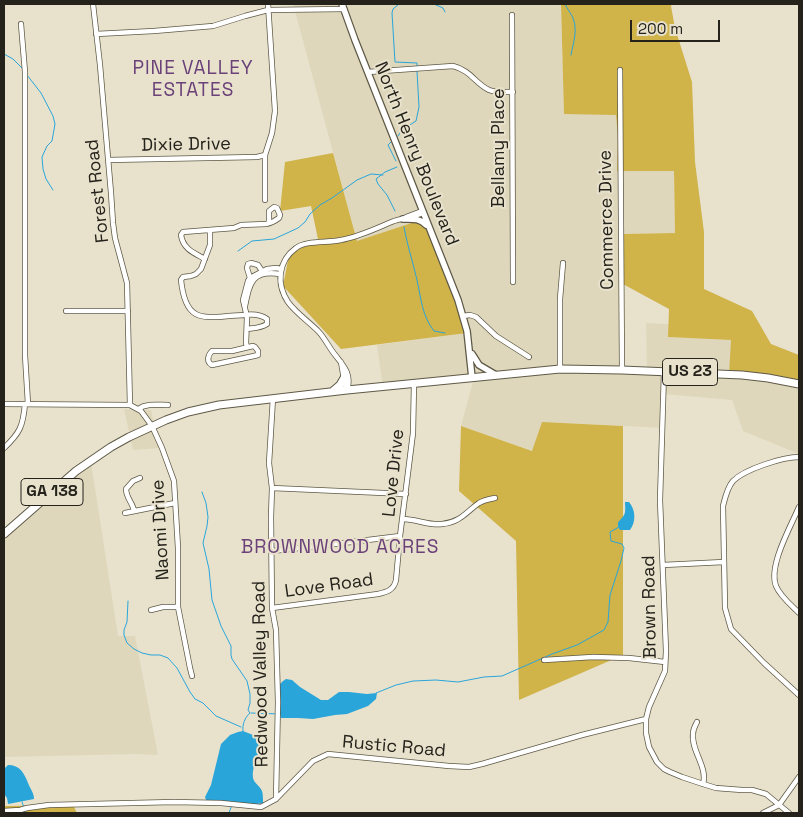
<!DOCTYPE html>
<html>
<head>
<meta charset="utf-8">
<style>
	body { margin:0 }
	#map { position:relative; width:803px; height:817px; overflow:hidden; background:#e8e2cd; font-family:"Space Grotesk",sans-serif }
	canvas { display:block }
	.frame { position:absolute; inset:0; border:5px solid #24221a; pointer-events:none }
	.scale { position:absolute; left:630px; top:20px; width:90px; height:22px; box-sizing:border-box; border:2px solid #24221a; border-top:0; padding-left:6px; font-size:15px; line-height:18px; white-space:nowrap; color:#24221a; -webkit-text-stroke:4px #e8e2cd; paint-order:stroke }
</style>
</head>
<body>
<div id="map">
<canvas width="803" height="817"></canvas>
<div class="frame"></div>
<div class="scale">200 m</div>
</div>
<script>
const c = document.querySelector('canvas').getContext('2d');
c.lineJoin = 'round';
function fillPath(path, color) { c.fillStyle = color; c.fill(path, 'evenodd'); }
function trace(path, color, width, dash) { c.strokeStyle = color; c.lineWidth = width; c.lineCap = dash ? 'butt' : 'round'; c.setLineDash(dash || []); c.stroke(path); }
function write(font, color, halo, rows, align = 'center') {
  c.font = font + ' "Space Grotesk",sans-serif'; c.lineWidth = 4; c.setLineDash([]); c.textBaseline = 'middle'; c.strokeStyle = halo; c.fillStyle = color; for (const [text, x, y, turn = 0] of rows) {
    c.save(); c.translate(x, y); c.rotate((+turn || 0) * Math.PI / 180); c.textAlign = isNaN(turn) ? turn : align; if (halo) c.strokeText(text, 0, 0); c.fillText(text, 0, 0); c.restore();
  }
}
fillPath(new Path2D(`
	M293,4H561L564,114H616L618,138L617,171L674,170L675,233L622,234V369H647L646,323L669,324V337L731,340L799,385V454L743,431L732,400L664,394V428L542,422L533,451L461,426L474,378L383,388L377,345L466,333L357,241Z
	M124,409L151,410L160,448L133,450Z
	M90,456L118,636H135L158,755L136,754L4,757V533Z`), '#dfd7bb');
fillPath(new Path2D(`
	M561,4H672L671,6L675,28L692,82L695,162L704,232V289L752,311L771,344L799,355V385L729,375L731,340L668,337L669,309L621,283L622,234L675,233L674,171H617L618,138L616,115L564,114Z
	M333,153L357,241L427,218L467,333L341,349L283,286L289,255L318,239L311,206L280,211L285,162Z
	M542,422L623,426V655L519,700L516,541L459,491L461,426L532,451Z
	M73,805L77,813H4V806Z`), '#d0b349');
fillPath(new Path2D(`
	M625,502H629C636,510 636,522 630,530H620C615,521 620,522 624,515C626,512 625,506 625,502Z
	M286,679L292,680L300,687L321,700H328L339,692H349L367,694L377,693L376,699L368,706L347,714L335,715L313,719L298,718H281L280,714V684L283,681Z
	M243,731L253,735L261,743C261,754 251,766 253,778C254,783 260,786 262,791C263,794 263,799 263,803C253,806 219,801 206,800L205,797L211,785L221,744L230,735L238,732Z
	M8,765C20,765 24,773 28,783C30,789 34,792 34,799L8,804L7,798L4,794V769Z`), '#29a5da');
trace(new Path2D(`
	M399,4L393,9L392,13L395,62L417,63V66
	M434,4L443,8L445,12
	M565,4C567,9 571,13 573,18C578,31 573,43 571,55
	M4,54L13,59L22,68
	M27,75L41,93L53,116L55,124L52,141L47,146L42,157L43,169L46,179L53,190
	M398,136L402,130L416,121L419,107L417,71
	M391,142L388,145L396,161
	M395,211L387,195L378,184L376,179L385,172L397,167
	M404,227C407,245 413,262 417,280C421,298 422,316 434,331L445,333
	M238,251L252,241L274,239L298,228L305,222L310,214L320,205L332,198L357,180L371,174L383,175
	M202,492L206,503L208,517L207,526L203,543L209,569L212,600L221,626L231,646V655L232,659L247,681L250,694V703L248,710L250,713C245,717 242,725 243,731
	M128,601L127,622L124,630V635L127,643L134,649L142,653L151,655H160L168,658L177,668L190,692L195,699L203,703L216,716L241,727
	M376,693L396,685L413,681L436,680L458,682L484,677L502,676L552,654L577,645L604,630L608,622L610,595L621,561L624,548L622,544L611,541L610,532L619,527
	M251,713L280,714
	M22,802L26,813
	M229,813L233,802`), '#29a5da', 1);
const minor = new Path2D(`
	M93,4L100,65L111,193L113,223L115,238L127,283L130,405
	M512,15L513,282
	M21,24L25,72V355L28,404
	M96,34L154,31L213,26L245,16L268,10L344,9
	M620,70L622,370
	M368,72L453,66C470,70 476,84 489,90C497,93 505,92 513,92
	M108,160L257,157L265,155
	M265,200V155L272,133L275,111L268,4
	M406,217L422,211
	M210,230V245L201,269L196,274L191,276L183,277L181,280C186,328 207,316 244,315C251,314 260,314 267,319V324C261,328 255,328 247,329
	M205,259C194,253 183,249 181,235L183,232L234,228L241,225L266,224C272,223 275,221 279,218L280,215L277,208L274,207L269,211V223
	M250,278L247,268L248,264L251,263L258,265L262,271
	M245,306C250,282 252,270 280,274
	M66,311H128
	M463,316L470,315L476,317L496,336L529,357
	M253,346L255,347L258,351V355L254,356L212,365C206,362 208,355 212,351H232Z
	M247,347L246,343L247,317L243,300L248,281L250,278L267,269L276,268L281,269
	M341,362L345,385L347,390
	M560,369V299L563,263
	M664,372L660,500L666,651L665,671L649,707L646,719V733L649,747L657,762L664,769L670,772L682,777L703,784L716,788L742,790H752L766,794L789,813
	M347,390C352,375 344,366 336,356C329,348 325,338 318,331C309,322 295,312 288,302C276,284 278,261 296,248C306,240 328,243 341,240C359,237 377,228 394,221C404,218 414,217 423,213
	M273,398L269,463L272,488L271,517L272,608L276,630L278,702L276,799
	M4,404L130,405L141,411L152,426L162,448L174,481L178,548V607L190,668L192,676
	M138,409C147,403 157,405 168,405
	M4,448C20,433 23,426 25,404
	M799,457C783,457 745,469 733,481C727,488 725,498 723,506L725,608L731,629L764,663L799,695
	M272,488L406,494
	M799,507C791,526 768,566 776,586C780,596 791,605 799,613
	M134,511C133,503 126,498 126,489L133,481L140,478
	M125,513L175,503
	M403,519C416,519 430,526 442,524C461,522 466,512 479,503C484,500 490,499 495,498
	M272,551L327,545L400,536
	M663,565L724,562
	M272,608L378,594C387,592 394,590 396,580L400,536L413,433L414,383
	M151,610L163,607H178
	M544,660L593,657L629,658L665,662
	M697,722C695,726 693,729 693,734C691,751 708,767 703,784
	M4,811L20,810L27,808L49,805L174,802L221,803L261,807L276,799L313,761L328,754L449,766L469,767L482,764L582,735L646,719
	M763,813L779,805L799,777`);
const major = new Path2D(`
	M342,4L355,40L458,300L467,331L472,378
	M403,219C412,219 420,218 426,225
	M472,354L479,365L496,375`);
const highway = new Path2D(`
	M333,391L340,385L344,378
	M4,534L76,471L111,447L129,437L166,420L188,412L219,405L347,390L560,369L622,370L742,375L768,378L799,384`);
trace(minor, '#5e5947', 6);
trace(major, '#5e5947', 8);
trace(highway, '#5e5947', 9);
trace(minor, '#fff', 4.5);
trace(major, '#fff', 5.5);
trace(highway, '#fff', 7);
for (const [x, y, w] of [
	[690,372,55],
	[52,492,62]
]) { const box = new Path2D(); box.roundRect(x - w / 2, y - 13.5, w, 27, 4); c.fillStyle = '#e8e2cd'; c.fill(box); trace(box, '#24221a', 1); }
write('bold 16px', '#24221a', null, [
	["US 23",690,372],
	["GA 138",52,492]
]);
write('18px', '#24221a', '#e8e2cd', [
	["Dixie Drive",186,145,-1],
	["Bellamy Place",499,148,-90],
	["North Henry Boulevard",416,154,68],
	["Forest Road",98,191,-96],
	["Commerce Drive",607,220,-91],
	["Love Drive",394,473,-84],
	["Naomi Drive",161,530,-93],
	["Love Road",329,586,-8],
	["Brown Road",650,607,-91],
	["Redwood Valley Road",261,674,-91],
	["Rustic Road",394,747,5]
]);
c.letterSpacing = '1px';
write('19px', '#6a4178', '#e8e2cd', [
	["PINE VALLEY",193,69],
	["ESTATES",193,91],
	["BROWNWOOD ACRES",340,548]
]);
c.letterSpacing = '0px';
</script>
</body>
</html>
